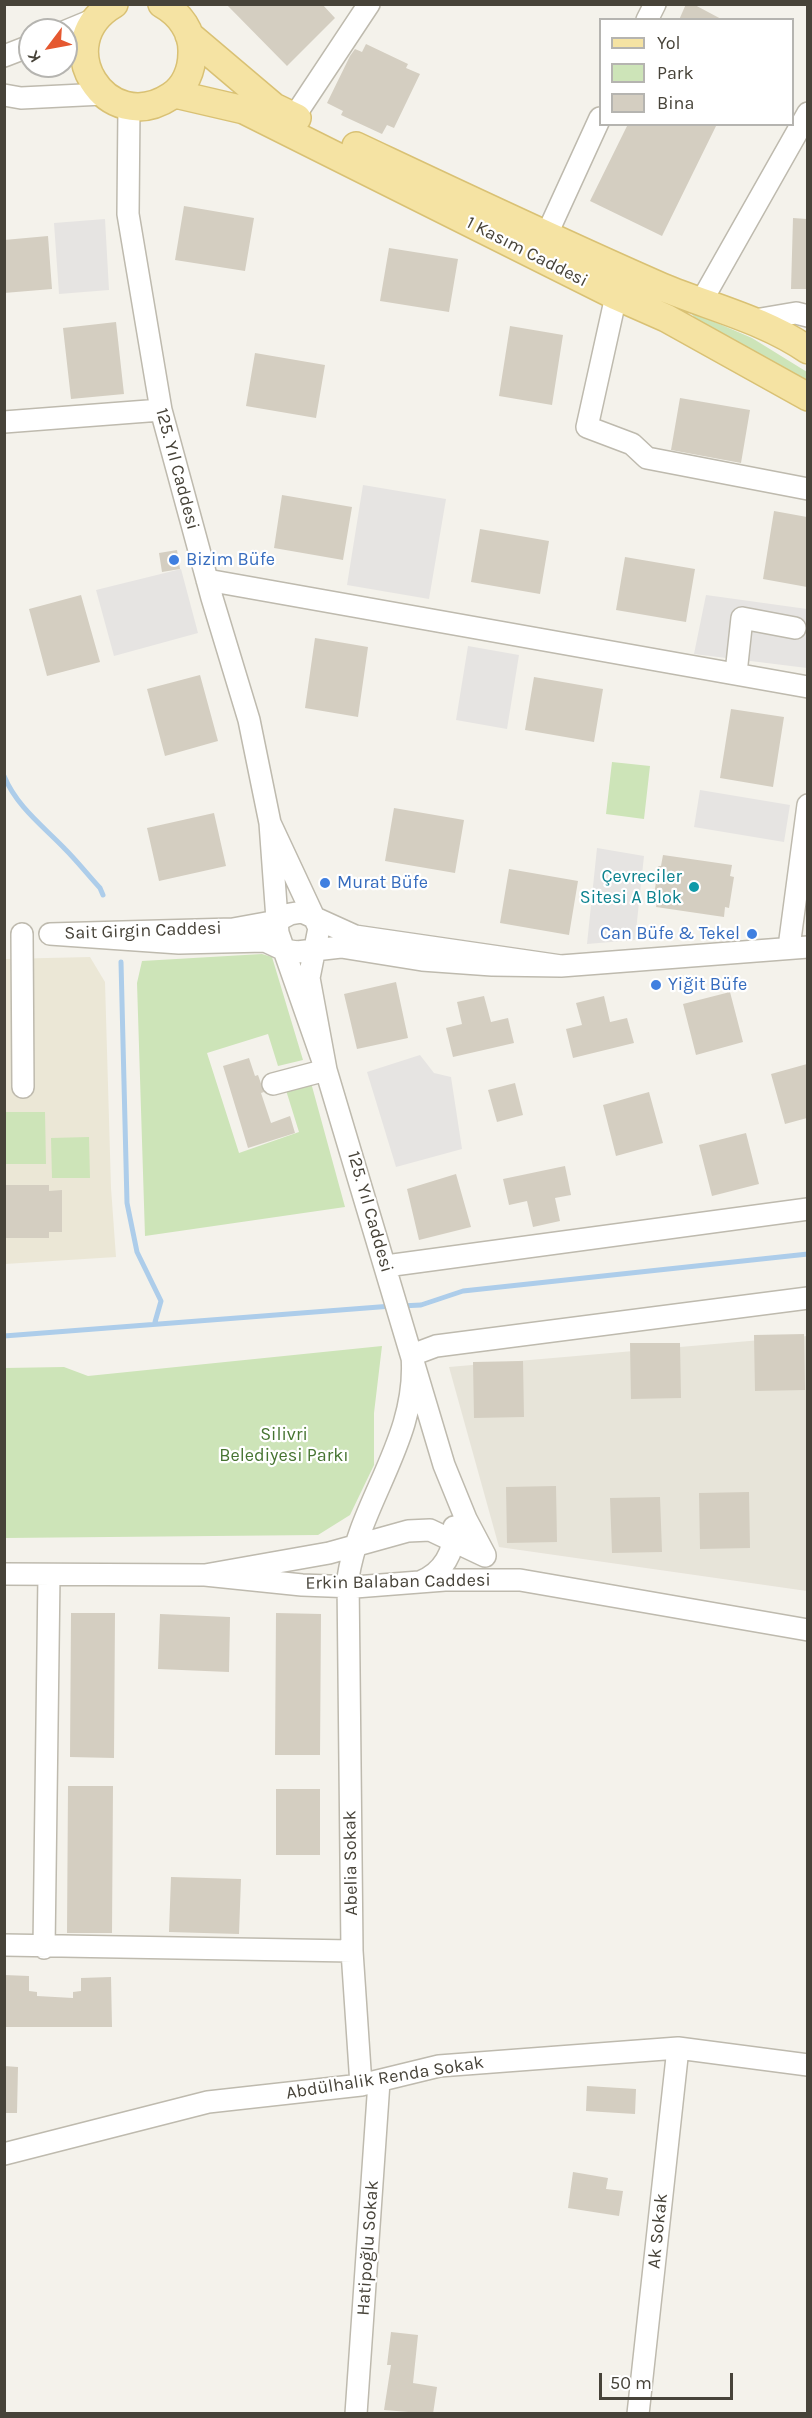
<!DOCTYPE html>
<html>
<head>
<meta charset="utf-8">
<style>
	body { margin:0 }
	#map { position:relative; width:812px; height:2418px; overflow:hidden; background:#f4f2eb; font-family:Karla,sans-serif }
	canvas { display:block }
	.frame { position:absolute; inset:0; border:6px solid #474339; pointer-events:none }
	.legend { position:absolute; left:599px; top:18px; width:195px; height:108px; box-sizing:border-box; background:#fff; border:2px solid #b5b4b0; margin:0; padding:8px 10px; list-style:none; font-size:18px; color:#474339 }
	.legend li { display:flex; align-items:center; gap:12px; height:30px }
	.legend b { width:30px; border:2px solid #b5b4b0 }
	.north { position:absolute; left:18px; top:18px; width:60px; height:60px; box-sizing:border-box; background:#fff; border:2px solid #b5b4b0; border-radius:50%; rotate:238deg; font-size:16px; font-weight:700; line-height:24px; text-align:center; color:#474339 }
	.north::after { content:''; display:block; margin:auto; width:21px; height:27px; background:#e55830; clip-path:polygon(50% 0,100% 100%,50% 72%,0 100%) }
	.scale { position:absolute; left:599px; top:2373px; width:134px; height:27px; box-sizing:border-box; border:3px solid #474339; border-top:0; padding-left:8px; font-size:18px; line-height:21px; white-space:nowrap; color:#474339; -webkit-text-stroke:4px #fff; paint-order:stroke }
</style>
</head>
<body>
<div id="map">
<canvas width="812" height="2418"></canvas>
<div class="frame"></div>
<ul class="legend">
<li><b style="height:8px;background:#f5e3a3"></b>Yol</li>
<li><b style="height:16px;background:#cde4b8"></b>Park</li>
<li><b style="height:16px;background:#d4cec1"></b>Bina</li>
</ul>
<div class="north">K</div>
<div class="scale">50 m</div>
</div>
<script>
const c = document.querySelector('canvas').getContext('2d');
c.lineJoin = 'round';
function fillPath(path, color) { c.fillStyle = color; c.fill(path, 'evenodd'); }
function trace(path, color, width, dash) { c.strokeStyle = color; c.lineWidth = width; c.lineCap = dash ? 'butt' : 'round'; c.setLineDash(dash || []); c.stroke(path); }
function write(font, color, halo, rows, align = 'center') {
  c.font = font + ' Karla,sans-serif'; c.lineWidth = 4.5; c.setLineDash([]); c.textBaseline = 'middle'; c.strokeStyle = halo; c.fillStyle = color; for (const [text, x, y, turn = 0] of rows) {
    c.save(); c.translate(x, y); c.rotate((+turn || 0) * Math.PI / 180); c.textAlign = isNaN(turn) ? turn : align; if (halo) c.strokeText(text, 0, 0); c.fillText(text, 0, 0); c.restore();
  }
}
fillPath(new Path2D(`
	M807,1336V1591L499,1547L449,1367Z`), '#e7e4d9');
fillPath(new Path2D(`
	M90,957L105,982L111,1188L116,1257L5,1264V959Z`), '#ebe7d6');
fillPath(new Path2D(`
	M689,311L752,338L807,372V387L697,320Z
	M612,762L650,766L644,819L606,814Z
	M262,954L272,957L303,1060L278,1066L268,1034L207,1053L239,1153L299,1132L285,1087L310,1079L345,1207L145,1236L137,983L142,961Z
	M4,1112H45L46,1164H5Z
	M89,1137L90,1178H52L51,1138Z
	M382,1346L374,1413V1465L350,1515L318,1535L5,1538V1368L64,1367L88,1376Z`), '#cde4b8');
fillPath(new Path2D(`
	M105,219L109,290L59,294L54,223Z
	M363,485L446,499L429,599L347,585Z
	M181,569L198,633L114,656L96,590Z
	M706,595L807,609V668L694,654Z
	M468,646L519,655L507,729L456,720Z
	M700,790L790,805L784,842L694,827Z
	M597,848L644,856L635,940L587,944Z
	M420,1055L434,1073L451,1077L462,1149L396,1167L367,1072Z`), '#e6e4e2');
trace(new Path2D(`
	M4,776C17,807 43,826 65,849C77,861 88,875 100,888L103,895
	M121,962L127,1203L137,1252L161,1301L155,1322
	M401,1306L421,1305L463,1291L808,1254
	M4,1336L392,1306`), '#adcdea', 5);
fillPath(new Path2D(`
	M226,4H322L335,18L287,66Z
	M686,4H693L723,20H679Z
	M366,44L408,64L406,68L420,74L394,128L387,125L382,134L341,115L343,111L327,103L350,56L355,49L362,52Z
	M628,124H717L662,236L590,201Z
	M184,206L254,218L245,271L175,260Z
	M793,218L807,219V289H791Z
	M48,236L52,289L4,293V240Z
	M389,248L458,259L449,312L380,301Z
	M116,322L124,394L71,399L63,328Z
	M510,326L563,335L552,405L499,396Z
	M255,353L325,365L316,418L246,406Z
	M680,398L750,410L741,463L671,450Z
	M282,495L352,507L343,560L274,548Z
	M774,511L807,517V587L763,579Z
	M480,529L549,541L540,594L471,582Z
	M177,550L180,569L162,572L159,553Z
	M625,557L695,569L686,622L616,610Z
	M81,595L100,662L47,676L29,609Z
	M315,638L368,647L358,717L305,708Z
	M200,675L218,741L165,756L147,689Z
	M534,677L603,689L594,742L525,730Z
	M731,709L784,717L773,787L720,778Z
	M394,808L464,820L455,873L385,861Z
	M214,813L226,866L159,881L147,828Z
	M663,855L732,865L730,876L734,877L729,908L725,907L724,917L656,907L658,897H654L658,866H661Z
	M509,869L578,881L569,935L500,923Z
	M396,982L408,1038L357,1049L344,994Z
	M730,992L743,1042L696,1055L683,1004Z
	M484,996L491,1022L508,1018L514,1043L453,1057L446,1028L462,1024L457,1002Z
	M604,996L610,1022L627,1018L634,1043L573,1058L566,1029L582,1025L576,1003Z
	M249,1058L255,1076L258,1075L264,1092L261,1093L271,1123L290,1116L295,1133L248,1148L223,1066Z
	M807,1064V1118L785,1124L771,1074Z
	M515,1083L523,1115L497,1122L488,1090Z
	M649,1092L663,1143L616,1156L603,1105Z
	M746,1133L759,1184L712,1196L699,1145Z
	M565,1166L571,1195L555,1198L560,1221L533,1227L527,1201L509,1205L503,1179Z
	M456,1174L471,1227L419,1240L407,1189Z
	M4,1185H49V1191L62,1190V1232H49V1238H4Z
	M804,1334L805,1390L755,1391L754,1335Z
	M630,1343H680L681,1398L631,1399Z
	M523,1361L524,1417L474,1418L473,1362Z
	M556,1486L557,1542L507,1543L506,1487Z
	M749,1492L750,1548L700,1549L699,1493Z
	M660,1497L662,1552L612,1553L610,1498Z
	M71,1613H115L114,1758L70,1757Z
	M276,1613L321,1614L320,1755H275Z
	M160,1614L230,1617L229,1672L158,1669Z
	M68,1786H113L112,1933H67Z
	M276,1789H320V1855H276Z
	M171,1877L241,1879L239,1934L169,1932Z
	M4,1975L29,1976V1991L37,1992V1996L73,1998V1992L81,1991V1978L111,1977L112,2027H4Z
	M4,2066L18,2067L17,2113H4Z
	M587,2086L636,2089L635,2114L586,2111Z
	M573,2172L608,2178L606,2189L623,2191L619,2216L568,2208Z
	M391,2332L418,2335L413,2383L437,2387L433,2414L384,2410L391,2365H387Z`), '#d4cec1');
const minor = new Path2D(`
	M647,20L655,4
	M66,31L95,19
	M4,56L30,46
	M4,95L21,98L103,94
	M129,107L128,214L161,410L212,598L249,720L270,823L278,933L326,1070L309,978L319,928L270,823
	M294,117L369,4
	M546,236L600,118
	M616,296L587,427L632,444L647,458L808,489
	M701,302L808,113
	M749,321L796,313L808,316
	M4,422L161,410
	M207,580L808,687
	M736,673L742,618L795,628
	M22,934L23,1087
	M789,947L808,805
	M561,966L355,936L302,912L290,914L277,921L233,929L50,934L179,943L265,941L284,950L297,952L341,947L422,960L492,965L561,966L808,947
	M273,1084L326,1070L444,1465L466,1519L485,1555
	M386,1266L808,1209
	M412,1355L436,1346L808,1298
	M4,1574L205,1575L329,1553L408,1531L430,1530L485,1556
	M205,1575L302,1585L355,1587L445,1580H520L808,1630
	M420,1582C443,1573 455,1552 454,1527
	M4,1945L352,1951
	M44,1948L49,1575
	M361,2085L352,1951L348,1578C360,1500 419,1438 412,1355
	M4,2154L208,2102L361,2085L439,2066L678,2048L808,2065
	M356,2414L379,2082
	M638,2414L678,2048`);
const major = new Path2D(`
	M114,4C47,43 106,139 171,96C185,87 192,70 192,53C193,32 180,14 162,4
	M189,35L274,107L297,118
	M175,94L244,110L616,296L666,318L808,397
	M356,146C458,194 559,242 662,287C710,307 765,320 808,350`);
trace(minor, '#bebaae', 24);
trace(major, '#d9c174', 30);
trace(minor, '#fff', 21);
trace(major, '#f5e3a3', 27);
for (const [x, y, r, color] of [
	[174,560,6,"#3f7fe0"],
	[325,883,6,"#3f7fe0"],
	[694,887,6,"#0f9aa8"],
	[752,934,6,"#3f7fe0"],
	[656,985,6,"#3f7fe0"]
]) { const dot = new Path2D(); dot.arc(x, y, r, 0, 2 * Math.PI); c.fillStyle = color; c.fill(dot); trace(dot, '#fff', 2); }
write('18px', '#474339', '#fff', [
	["1 Kasım Caddesi",527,252,27],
	["125. Yıl Caddesi",177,469,75],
	["Sait Girgin Caddesi",143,931,-2],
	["125. Yıl Caddesi",370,1212,74],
	["Erkin Balaban Caddesi",398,1582,-1],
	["Abelia Sokak",351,1863,-91],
	["Abdülhalik Renda Sokak",385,2078,-9],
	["Ak Sokak",658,2231,-84],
	["Hatipoğlu Sokak",368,2248,-86]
]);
write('18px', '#366cbe', '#fff', [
	["Bizim Büfe",186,560],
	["Murat Büfe",337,883],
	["Can Büfe & Tekel",740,934,"right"],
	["Yiğit Büfe",668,985]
], 'left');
write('18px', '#0d838f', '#fff', [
	["Çevreciler",682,877],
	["Sitesi A Blok",682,898]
], 'right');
write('18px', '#467431', '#fff', [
	["Silivri",284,1435],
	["Belediyesi Parkı",284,1456]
]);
</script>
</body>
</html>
